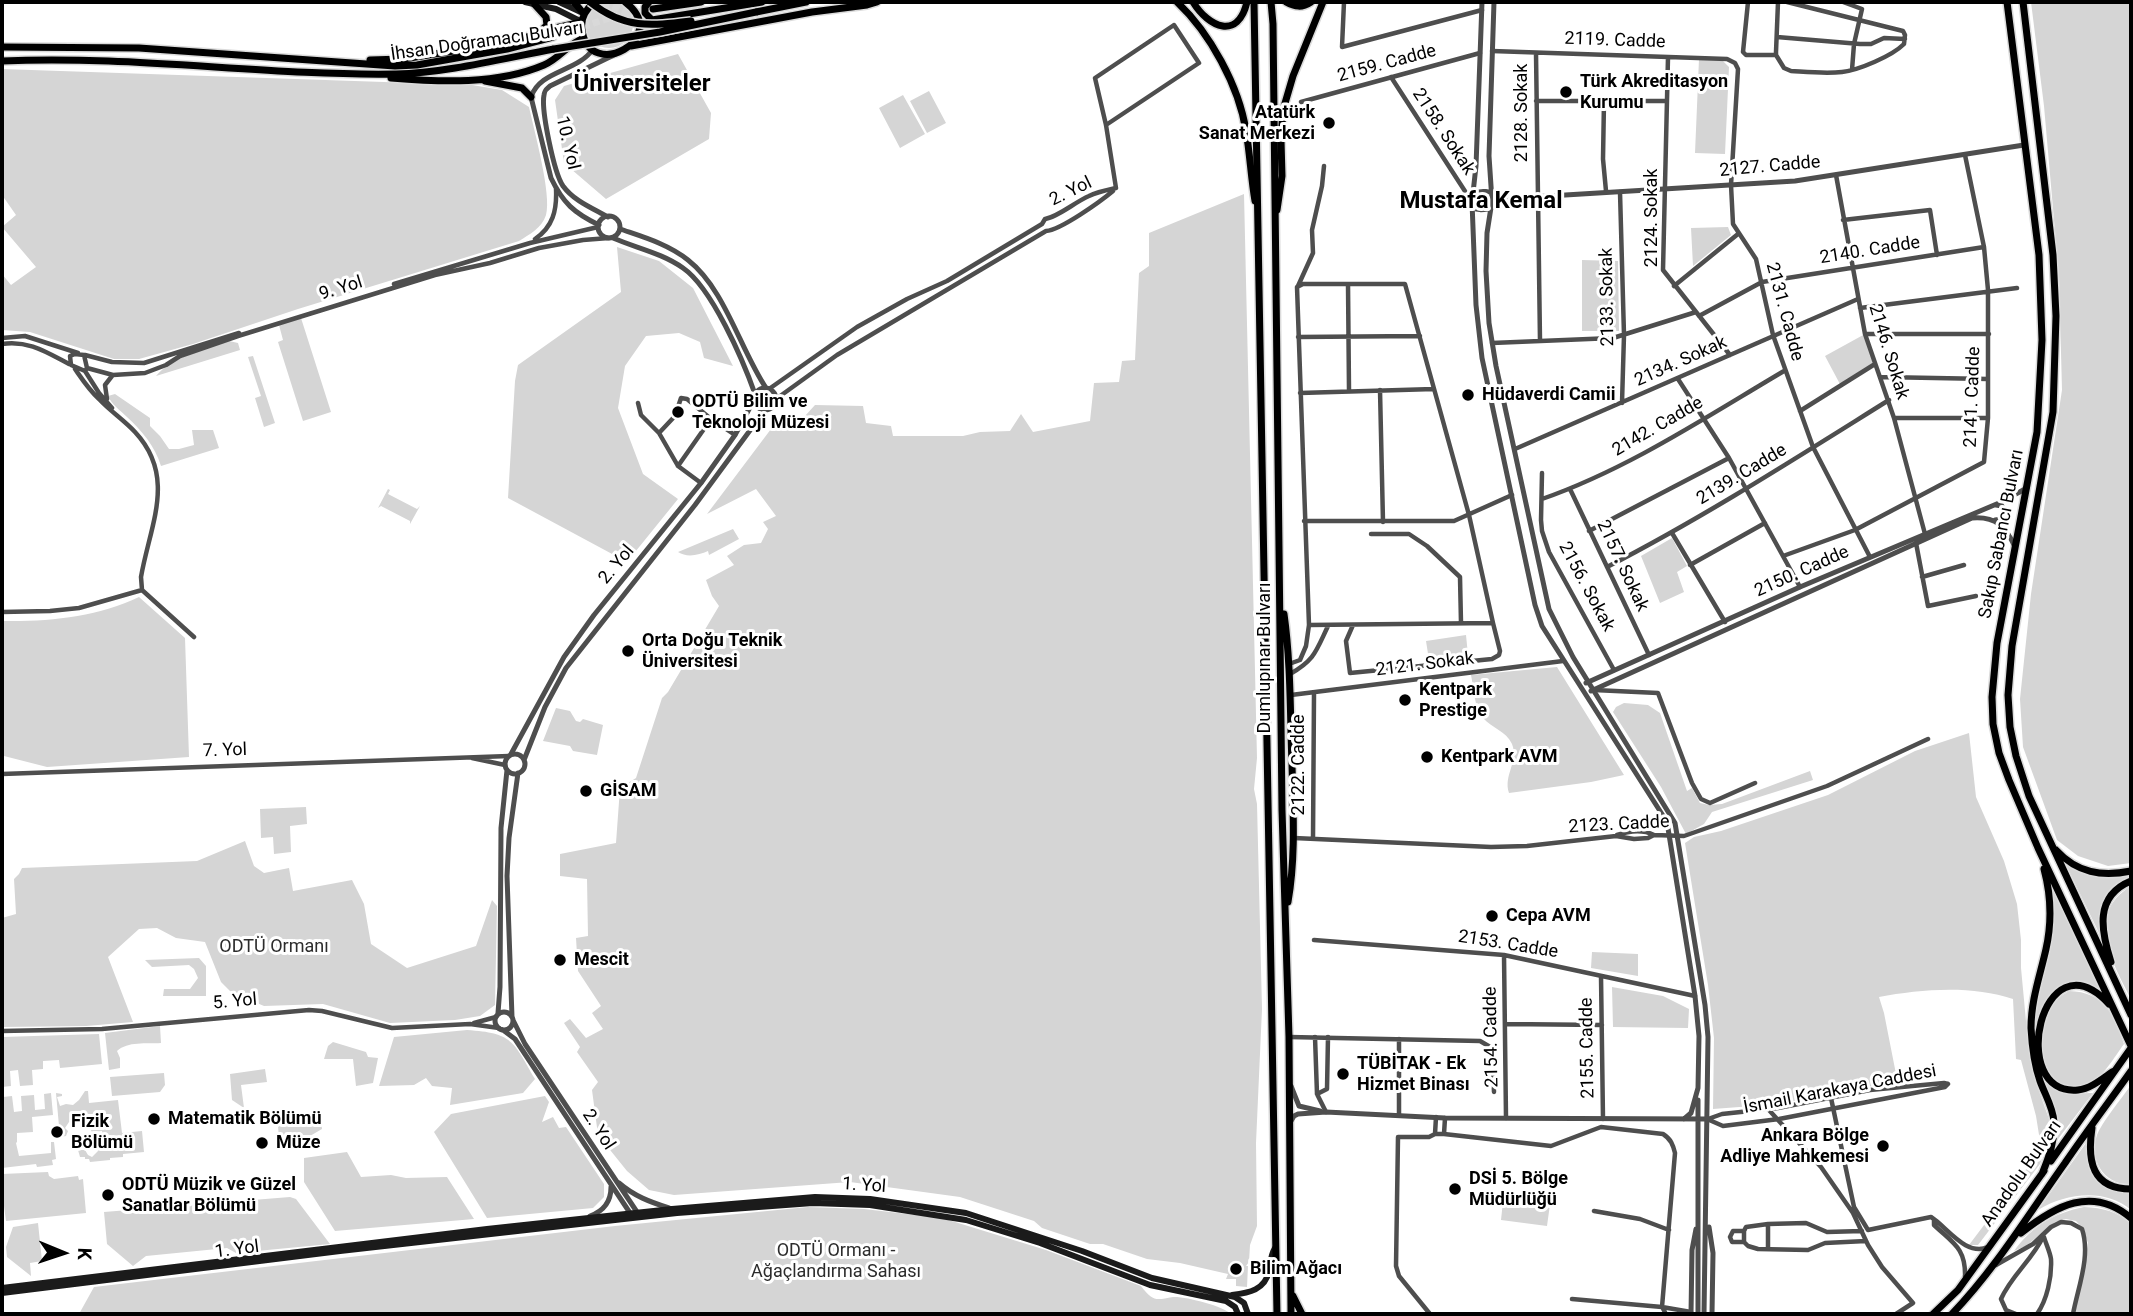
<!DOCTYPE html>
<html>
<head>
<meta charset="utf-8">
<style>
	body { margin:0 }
	#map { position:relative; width:2133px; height:1316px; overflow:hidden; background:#fff; font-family:Roboto,sans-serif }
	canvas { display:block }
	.frame { position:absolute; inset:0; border:4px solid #000; pointer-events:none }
	.north { position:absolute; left:28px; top:1218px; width:70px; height:70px; -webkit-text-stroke:5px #fff; paint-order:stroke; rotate:92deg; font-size:19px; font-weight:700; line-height:28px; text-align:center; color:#000 }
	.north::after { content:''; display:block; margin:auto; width:24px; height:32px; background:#000; clip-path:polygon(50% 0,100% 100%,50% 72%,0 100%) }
</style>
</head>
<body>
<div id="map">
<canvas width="2133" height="1316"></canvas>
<div class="frame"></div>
<div class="north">K</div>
</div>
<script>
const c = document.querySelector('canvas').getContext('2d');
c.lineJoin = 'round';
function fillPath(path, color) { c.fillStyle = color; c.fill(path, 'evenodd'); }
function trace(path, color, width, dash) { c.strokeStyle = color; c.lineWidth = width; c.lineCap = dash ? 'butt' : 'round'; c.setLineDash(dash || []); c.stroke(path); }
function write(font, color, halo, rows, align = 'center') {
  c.font = font + ' Roboto,sans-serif'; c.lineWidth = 6; c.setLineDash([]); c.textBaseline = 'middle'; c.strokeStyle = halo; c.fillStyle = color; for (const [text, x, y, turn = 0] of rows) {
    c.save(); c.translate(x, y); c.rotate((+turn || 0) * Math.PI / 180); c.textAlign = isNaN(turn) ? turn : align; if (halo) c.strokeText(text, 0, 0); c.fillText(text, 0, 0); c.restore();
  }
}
fillPath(new Path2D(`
	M585 24a24 24 0 1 1 48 0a24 24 0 1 1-48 0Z
	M2031,2H2131V863L2108,866L2078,856L2057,840L2023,747L2020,699L2031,594L2062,390L2059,277L2044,106Z
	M678,54L711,113L709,139L606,199L564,163L555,100L564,86Z
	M1699,59L1722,60L1729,67L1725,154L1695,153Z
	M2,69L472,85L502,90L529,107C534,130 552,195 546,215C542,228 530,234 519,241L298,309L193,344L139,359H114L30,332L2,330V274L11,285L36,267L2,227L16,215L2,195Z
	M929,91L946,123L927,133L910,101Z
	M903,95L925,134L900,148L879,108Z
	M1244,194L1257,758L1254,789L1257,804L1262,1009L1256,1143L1257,1226L1250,1245L1249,1262L1246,1266H1248L1247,1287L1236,1286V1279H1226L1228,1274L1180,1263L1147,1259L1103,1244H1090L1042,1228L1034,1221L960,1197L850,1182L674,1195L649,1190L627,1171L598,1135L592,1090L598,1082L577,1052L580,1047L564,1023L570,1019L586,1038L603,1029L592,1013L601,1006L578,971L576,938L588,936L587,879L560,876V854L616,843L620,788L636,778L662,698L668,692L719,606L712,596L706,580L734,565L727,556L744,545L761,543L768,529L763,522L776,516L756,489L707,514L771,429L794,428L815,405L863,406L866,423L891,426L893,436H963L980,432L1010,431L1021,414L1033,432L1090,421L1094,383L1119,382L1122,361L1135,360L1139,273L1149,266V233Z
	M1728,227L1731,235L1693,266L1691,228Z
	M617,247L659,261L693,288L733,366L704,358L700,342L679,333L646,336L625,366L618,408L643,474L678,499L627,562L508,498L515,381L518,365L621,292Z
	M1582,260L1618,261L1619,331H1582Z
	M301,318L331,412L303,421L278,342L283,340L279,325Z
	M1865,334L1875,364L1841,386L1825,356Z
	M229,341L238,343L240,350L156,376C172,357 206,348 229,341Z
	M253,356L275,423L264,427L255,398L261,396L248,357Z
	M115,394L150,418V426L160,436L169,449H179L194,445L192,430H213L219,448L161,466C155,446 142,431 127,417C120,410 112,405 108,396Z
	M388,489L390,490L388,494L417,509L420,506L410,524V521L381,506L378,508Z
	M733,529L739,539L709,555L708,551C699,555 687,558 678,552Z
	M1672,538L1687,566L1677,572L1684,592L1660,603L1641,556Z
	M139,597L185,638L189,757L47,767L4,756L2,742V621C47,622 98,617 139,597Z
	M1466,635L1468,655L1429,660L1426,641Z
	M1557,667L1624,775L1591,782L1509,793C1503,775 1519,762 1512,744C1506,731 1492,728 1483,718C1474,707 1474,689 1471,675Z
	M1624,703L1648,705L1660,713L1687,791L1692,788L1700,803L1709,805L1722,804L1810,771L1813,780L1712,812L1704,824L1686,834L1661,787L1613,712L1616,707Z
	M556,708L570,711L576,721L580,722L583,719L603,725L597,755L573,751L570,746L543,741Z
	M1969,733L1976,797L2004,861L2017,904L2021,940V968L2029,1053L2039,1091L2049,1119L2048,1144L2040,1164L1978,1245H1969L2033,1160L2040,1141L2036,1116L2021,1060L2016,1059L2013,999C1972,985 1921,989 1879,997L1884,1013L1896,1074V1080L1893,1082L1779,1104L1713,1109L1714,1038L1708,985L1685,843L1694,837L1721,831L1828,795L1915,751Z
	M306,807L307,824L290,826L291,852L274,854L273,837L261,838L260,809Z
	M245,841L254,866L264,873L289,868L293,891L352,880L364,904L371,944L407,968L476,946L492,900L497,906L495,1005L480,1016L455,1020L390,1023L323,1004L264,1006L231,992L221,982L205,942L176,938L157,928L139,929L108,957L133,1022L86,1026L2,1027V918L16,914L14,879L19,874L22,868L197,861Z
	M2065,863C2086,875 2107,880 2131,874V879C2108,897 2100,902 2099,933Z
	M2053,886L2104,994C2034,947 2016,1076 2061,1091C2071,1095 2083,1093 2093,1093L2058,1139L2057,1116L2037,1059L2033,1035L2037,991L2051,942Z
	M2131,886V999C2112,961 2084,915 2131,886Z
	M1592,952L1638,954V976L1591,968Z
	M199,958L206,966V996H163L164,989H190L198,978L194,969L189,965L152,967L145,960Z
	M1612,987L1663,996L1689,1009L1688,1028L1613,1027Z
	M2069,991C2104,992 2114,1014 2124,1044C2115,1056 2102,1079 2088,1085C2085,1087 2081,1086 2077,1087C2040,1093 2035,1032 2049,1009C2053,1001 2061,996 2069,991Z
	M160,1026L161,1043C146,1044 128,1041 117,1051L120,1058V1068L109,1070L105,1033Z
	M467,1030C513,1033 513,1041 535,1079L523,1093L450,1105L452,1088L432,1086L426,1078L414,1085L379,1086L394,1037Z
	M99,1034L102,1064L60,1068L59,1060L43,1061V1069L32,1070L33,1085L20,1086L18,1070L10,1071L11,1086L2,1087V1037Z
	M333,1042L366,1052L368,1057L378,1058L373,1083L356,1086L353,1059H324L328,1046Z
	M265,1069L267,1082L241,1085L244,1108L232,1100L230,1074Z
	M164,1073L165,1085L160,1092L112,1096L110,1077Z
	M2131,1085V1184C2105,1186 2088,1160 2097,1135C2102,1122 2122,1098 2131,1085Z
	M85,1091H88L89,1103L118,1100L122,1133L142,1131L144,1152L123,1154V1157L110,1158V1160L90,1162L89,1159H85V1157H80L78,1150H85L88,1155L92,1157L98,1151L97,1149H99L102,1141L100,1139H102V1131L92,1132L89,1127L92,1123L85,1119L77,1118V1120L69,1122L65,1128L68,1131L66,1136L60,1137L56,1093L62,1094V1096L57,1097L60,1106L66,1104L73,1105L79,1100Z
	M51,1093L53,1115L32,1117L33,1132L17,1133V1142L16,1143L19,1156L51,1153V1142H54L56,1159L52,1160L53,1165L37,1167L36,1164L2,1168V1095L3,1097L12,1096L14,1112L22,1111L21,1096L34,1095L35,1110L45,1109L44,1094Z
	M545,1096L549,1102L542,1122L553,1117L559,1128L566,1127L604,1184V1197L593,1208L487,1218L434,1132L451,1114Z
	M320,1111L322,1129L291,1147L280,1149L277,1115Z
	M2086,1143C2087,1176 2097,1191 2131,1191V1210C2105,1188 2066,1193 2038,1210Z
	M347,1152L361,1177L391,1175L406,1178L447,1177L474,1219L335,1231L304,1182V1158Z
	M48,1172L49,1176L54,1179L78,1176L79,1180L83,1179L86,1213L6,1221L4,1206L2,1205V1174Z
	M1504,1192L1551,1197L1547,1226L1501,1220Z
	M290,1197L296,1199L330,1244L236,1253L227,1248L146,1256L133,1266L107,1244L104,1212Z
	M808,1207L864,1209L942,1218L1046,1250L1141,1286C1153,1302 1156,1300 1173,1297C1184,1296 1224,1306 1231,1314H79L94,1287L615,1226Z
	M2084,1207C2103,1208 2117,1211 2131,1224V1314H2075L2088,1243L2083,1229L2076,1221L2066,1219L2055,1222L2026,1246L2014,1251C2032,1226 2054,1213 2084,1207Z
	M38,1223L42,1261L30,1263L31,1276L7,1257L6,1247L13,1227Z`), '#d5d5d5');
trace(new Path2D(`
	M603,2L628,13
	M553,37L609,18L649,10`), '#d9d9d9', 7, [7, 3.5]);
const primary = new Path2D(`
	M574,2L584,14
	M595,2C586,9 580,18 582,30C589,83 673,38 625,2
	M649,2L645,7V13L652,20
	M1177,2C1210,33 1239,86 1246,131C1250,154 1251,178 1255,201
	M1193,2C1209,28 1238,40 1247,2
	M1286,2C1295,7 1302,8 1311,2
	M2007,2L2039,255L2042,340L2037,432L1997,643L1992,697L1993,724L1999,753L2009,780L2038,848L2131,1046
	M2023,2L2053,255L2056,316L2053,412L2012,646L2008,695L2010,727L2016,756L2029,796L2131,1015
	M535,5L546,17L547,25L542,30
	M653,9L701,2
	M756,12L806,2
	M643,26L652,20L762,2
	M631,46L812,12L867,5L877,2
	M2,47L139,48L395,66L417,65L507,49L553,37
	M370,60L403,59L517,41L542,31L582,22
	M2,61C134,55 264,76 396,74C445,73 505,58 554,49
	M391,78C440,82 497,85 544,65C559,59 569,43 584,38
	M485,81L522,88L531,97
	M1277,210L1282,176L1281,140L1283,110L1293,76L1323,2
	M2056,850C2077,873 2102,877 2131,871
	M2111,962C2101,931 2094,896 2131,881
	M2109,1004C2041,931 2006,1097 2078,1090C2090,1089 2102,1079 2112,1072
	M2092,1128C2087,1161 2092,1189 2131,1189
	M2051,1161L2131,1048
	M2042,1174C2049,1157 2055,1141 2054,1122C2053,1107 2045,1095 2040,1081C2034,1064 2032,1046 2031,1028C2031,1000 2040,976 2046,949C2052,922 2051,895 2044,869
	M2021,1233C2055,1206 2092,1185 2131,1218
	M1933,1314L1958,1290L2044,1171
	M1952,1314C1996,1268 2028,1215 2065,1163C2086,1132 2109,1102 2131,1071`);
const trunk = new Path2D(`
	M1254,2L1277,1314
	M1271,2L1273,24L1282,810L1289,1037L1291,1314
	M1284,614C1291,664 1290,714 1292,764C1293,810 1296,856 1288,902
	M1293,1296L1302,1314`);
trace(primary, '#dbdbdb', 10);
trace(trunk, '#dbdbdb', 10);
trace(new Path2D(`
	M1344,2L1342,47L1482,10
	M1748,2L1743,52L1746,55H1776V52L1778,2
	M1843,2L1862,9L1854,44L1852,70
	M1777,37L1860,44H1871L1884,38L1905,39
	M1492,51L1727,59L1735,63L1738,69L1731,185L1733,224L1756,259L1773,335L1813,447L1870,557
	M1536,53L1540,341
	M1776,55L1784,68L1791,71C1807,72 1826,74 1842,72C1859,70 1892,56 1904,44L1905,35L1903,31L1787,2
	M1668,57L1663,270L1730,355
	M1391,77L1472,202
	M1536,101H1667
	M1604,101L1603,159L1606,191
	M1301,102L1480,53
	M1106,125L1199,63L1174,25L1095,78L1106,125L1116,188
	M1836,175L1865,334L1894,418L1925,534
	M1620,192L1624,335L1622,403
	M1843,220L1930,210L1937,255
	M535,239C553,227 557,210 556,189
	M394,284L530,243L598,227
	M1348,284L1349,390
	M1298,286L1313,253L1312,230L1322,186L1324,166
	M1674,286L1738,234
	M1860,308L2017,288
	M1699,316L1762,282L1984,247
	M1865,334H1989
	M1298,337L1420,336
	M2,338L25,336L78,353
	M1492,343L1613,338L1696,312
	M2,344C28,340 46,352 69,364
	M85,355L112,362L144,363L239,333
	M87,368L84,355L75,354L70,356L71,365L85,371L87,368L113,375L145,373L166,365L180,356L238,336L435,275L490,263L539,248L583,240L609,238
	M75,369C82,379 89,390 99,399C110,411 124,420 135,432C177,477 150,525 141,577L142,590L194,637
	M85,371L99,393L112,408
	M1881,377L1988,379
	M1678,379L1729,458L1800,587
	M769,389L857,327L907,299L947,281L1042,224L1045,219C1058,217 1075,202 1089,196C1097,192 1107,190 1116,188
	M1380,390L1383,522
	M1300,393L1434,389
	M107,399L105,385L112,376
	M776,399L837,355L1046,231C1061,230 1101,201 1113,191
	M638,403L641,415L659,433L678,466L701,483
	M1800,411L1875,364
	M1894,418H1988
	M659,433L675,416L681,398L687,399L711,419
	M1515,449L1858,299
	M678,466L711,419L735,435
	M1542,473L1541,520L1542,531L1549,552L1614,670
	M1570,489L1649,655
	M1542,499C1628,469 1706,417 1784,371
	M1304,521H1454L1512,495
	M1589,531L1729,458
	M1672,533L1725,622
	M1371,534H1409L1427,546L1460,577L1461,623
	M1916,543L1928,606L1976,596
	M1783,556L1855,530L1984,462L1988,418V290L1984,247L1965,155
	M1690,565L1765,523
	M1607,567C1704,517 1796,458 1889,400
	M1922,577L1964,565
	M2,612L50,611L79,608L142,590
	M1353,625L1346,641L1350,673L1492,659L1499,655L1500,651L1493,623
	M1289,664L1300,660L1306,646L1309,625L1297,287L1303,284H1405L1469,515L1493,623L1309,625
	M1290,674C1315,660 1316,651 1328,626
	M1594,690L1658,693L1692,783L1701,799L1710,803L1755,783
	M1291,695L1563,661
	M472,758L505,765
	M2,774L509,756
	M1617,835C1629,831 1642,829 1654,835
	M1294,838L1491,847L1527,846L1616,836L1634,839L1648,838L1654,835L1684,836L1827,786L1928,739
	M1313,838L1314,693
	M1314,940L1504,955L1695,996
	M1504,955L1506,1118
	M1601,976L1603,1119
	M474,1023L496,1017
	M1506,1024L1602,1025
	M2,1031L102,1029L309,1010L322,1011L392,1028L470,1024L499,1028
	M1289,1037L1480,1041L1492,1048L1494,1092
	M1315,1037L1317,1094
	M1831,1098L1854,1207L1868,1230L1931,1217C1947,1227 1966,1257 1988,1247
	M1768,1109L1821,1167L1853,1213L1868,1245L1882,1267L1913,1303L1896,1314
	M1326,1112L1317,1094L1327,1089L1328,1037
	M1399,1115V1039
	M1707,1119L1723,1126L1779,1119L1945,1087L1948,1084
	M1708,1119L1722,1114L1778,1108L1870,1090L1944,1083L1948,1084
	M1435,1134L1436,1117
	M1444,1134L1445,1118
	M1594,1211L1640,1219L1669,1230
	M1934,1220V1225C1953,1243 1966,1248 1965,1277
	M1744,1231H1733L1730,1237L1732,1242H1744
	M1862,1231L1827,1232L1806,1223L1768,1224L1746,1227L1744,1231V1242L1748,1246L1758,1249L1808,1250L1825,1243L1866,1241
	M1768,1249V1224
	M1996,1265L2033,1244L2051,1227L2061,1222L2071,1223L2082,1229C2091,1256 2078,1287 2073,1314
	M1572,1299L1662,1307L1691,1312
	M1430,1314L1399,1276L1396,1266L1398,1137H1429L1435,1134H1444L1551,1146L1601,1127L1663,1134C1671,1139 1673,1145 1675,1153L1662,1307L1666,1314
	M2016,1314L2006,1310L2001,1299C2011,1276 2032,1260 2043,1237
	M2037,1314C2047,1300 2052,1277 2051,1259C2050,1252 2046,1244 2044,1237`), '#4e4e4e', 4.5);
trace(new Path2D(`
	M1482,2L1476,166L1472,202L1476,305L1482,358L1535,605L1542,626L1667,822L1695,996L1699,1036L1698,1088L1691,1113L1684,1119
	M1494,2L1489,156L1492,201L1487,233L1486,271L1489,323L1496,366L1549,609L1573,657L1675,823L1705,1005L1708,1037L1704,1314
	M593,49C578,72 540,70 531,97L551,178C563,203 574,213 599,225
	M1472,194C1486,187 1498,196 1512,198
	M1472,208C1488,214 1500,202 1516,198L1795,181L2024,145
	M598 227a11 11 0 1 1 22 0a11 11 0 1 1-22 0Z
	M608,217C592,208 574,201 563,186C554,173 541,110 544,95C545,89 546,90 550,86L614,55
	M620,229C643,237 668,244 688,260C725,289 740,349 766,388
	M613,238C636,248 662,253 683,268C712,288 743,360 755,394
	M754 399a11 11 0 1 1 22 0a11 11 0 1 1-22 0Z
	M1995,520L2002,519L2005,513L2002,506L1996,505
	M1586,683L1800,587L1999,503L2027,488
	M1591,691L1972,518C1996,516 2006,527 2015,547
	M511,754L564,657L594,615L701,483L735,435L754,400
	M505 764a10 10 0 1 1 20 0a10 10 0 1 1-20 0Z
	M524,760L545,707L566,668L695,505L765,410
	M495 1021a9 9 0 1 1 18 0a9 9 0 1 1-18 0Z
	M498,1013L500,987L501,828L507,770
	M512,1017L507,876L509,838L518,773
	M513,1020L525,1044L639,1215
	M503,1030L515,1039L632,1216
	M1291,1086L1299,1106L1320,1111
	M1291,1121L1294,1116L1298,1114L1326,1112L1445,1118L1707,1119
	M619,1183C634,1196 650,1202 669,1208
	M590,1216C604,1211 611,1202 611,1187
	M1709,1227L1713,1253L1712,1314
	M1691,1314L1692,1250L1696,1229
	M1698,1314V1100`), '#4e4e4e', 5);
trace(new Path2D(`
	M525,2L556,9L582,22
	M559,2L583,13
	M2,1288L487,1229L672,1209L815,1197L870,1199L966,1213L1082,1251L1152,1278L1235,1297L1244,1303L1248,1314
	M2,1293L340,1251L677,1213L813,1203L870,1205L966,1220L1040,1243L1150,1285L1226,1301L1235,1307L1238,1314
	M1232,1295C1249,1293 1265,1290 1269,1271C1271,1263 1270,1256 1275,1248`), '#1b1b1b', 6);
trace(primary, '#000', 7);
trace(trunk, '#000', 7);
const primaryBridge = new Path2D(`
	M590,2C624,29 650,26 691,21
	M554,49L660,32L756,12`);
trace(primaryBridge, '#dbdbdb', 10, []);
trace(primaryBridge, '#000', 7);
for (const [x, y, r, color] of [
	[1566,92,7,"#000"],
	[1329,123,7,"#000"],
	[1468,395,7,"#000"],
	[678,412,7,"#000"],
	[628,651,7,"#000"],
	[1405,700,7,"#000"],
	[1427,757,7,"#000"],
	[586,791,7,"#000"],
	[1492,916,7,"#000"],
	[560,960,7,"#000"],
	[1343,1074,7,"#000"],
	[154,1119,7,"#000"],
	[57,1132,7,"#000"],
	[262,1143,7,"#000"],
	[1883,1146,7,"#000"],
	[1455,1189,7,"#000"],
	[108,1195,7,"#000"],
	[1236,1269,7,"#000"]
]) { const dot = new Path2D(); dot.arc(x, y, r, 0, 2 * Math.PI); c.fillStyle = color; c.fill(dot); trace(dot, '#fff', 2.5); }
write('18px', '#000', '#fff', [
	["2119. Cadde",1615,41,2],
	["İhsan Doğramacı Bulvarı",487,42,-8],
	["2159. Cadde",1387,64,-15],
	["2128. Sokak",1522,113,-90],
	["2158. Sokak",1443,132,57],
	["10. Yol",567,143,77],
	["2127. Cadde",1770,167,-5],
	["2. Yol",1071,192,-26],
	["2124. Sokak",1652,218,-90],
	["2140. Cadde",1870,251,-9],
	["9. Yol",341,289,-17],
	["2133. Sokak",1608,297,-91],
	["2131. Cadde",1784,312,75],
	["2146. Sokak",1888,352,73],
	["2134. Sokak",1681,362,-24],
	["2141. Cadde",1973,397,-88],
	["2142. Cadde",1658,427,-30],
	["2139. Cadde",1742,475,-31],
	["Sakıp Sabancı Bulvarı",2002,534,-79],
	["2. Yol",617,565,-50],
	["2157. Sokak",1622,566,65],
	["2150. Cadde",1802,572,-24],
	["2156. Sokak",1586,587,62],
	["Dumlupınar Bulvarı",1265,658,-90],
	["2121. Sokak",1425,665,-7],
	["7. Yol",225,751,-2],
	["2122. Cadde",1299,765,-90],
	["2123. Cadde",1619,825,-3],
	["2153. Cadde",1508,945,9],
	["5. Yol",235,1002,-5],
	["2154. Cadde",1492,1037,-91],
	["2155. Cadde",1588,1048,-91],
	["İsmail Karakaya Caddesi",1840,1090,-11],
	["2. Yol",598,1130,57],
	["Anadolu Bulvarı",2022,1174,-55],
	["1. Yol",864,1186,4],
	["1. Yol",237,1250,-7]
]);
write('bold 18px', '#000', '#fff', [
	["Türk Akreditasyon",1580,82],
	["Kurumu",1580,103],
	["Atatürk",1315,113,"right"],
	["Sanat Merkezi",1315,134,"right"],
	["Hüdaverdi Camii",1482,395],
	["ODTÜ Bilim ve",692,402],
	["Teknoloji Müzesi",692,423],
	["Orta Doğu Teknik",642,641],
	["Üniversitesi",642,662],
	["Kentpark",1419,690],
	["Prestige",1419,711],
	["Kentpark AVM",1441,757],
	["GİSAM",600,791],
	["Cepa AVM",1506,916],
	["Mescit",574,960],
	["TÜBİTAK - Ek",1357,1064],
	["Hizmet Binası",1357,1085],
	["Matematik Bölümü",168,1119],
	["Fizik",71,1122],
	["Bölümü",71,1143],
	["Ankara Bölge",1869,1136,"right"],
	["Adliye Mahkemesi",1869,1157,"right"],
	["Müze",276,1143],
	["DSİ 5. Bölge",1469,1179],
	["Müdürlüğü",1469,1200],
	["ODTÜ Müzik ve Güzel",122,1185],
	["Sanatlar Bölümü",122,1206],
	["Bilim Ağacı",1250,1269]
], 'left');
write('18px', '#2c2c2c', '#fff', [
	["ODTÜ Ormanı",274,947],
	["ODTÜ Ormanı -",836,1251],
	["Ağaçlandırma Sahası",836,1272]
]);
write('bold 24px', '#000', '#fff', [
	["Üniversiteler",642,85],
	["Mustafa Kemal",1481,202]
]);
</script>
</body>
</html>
